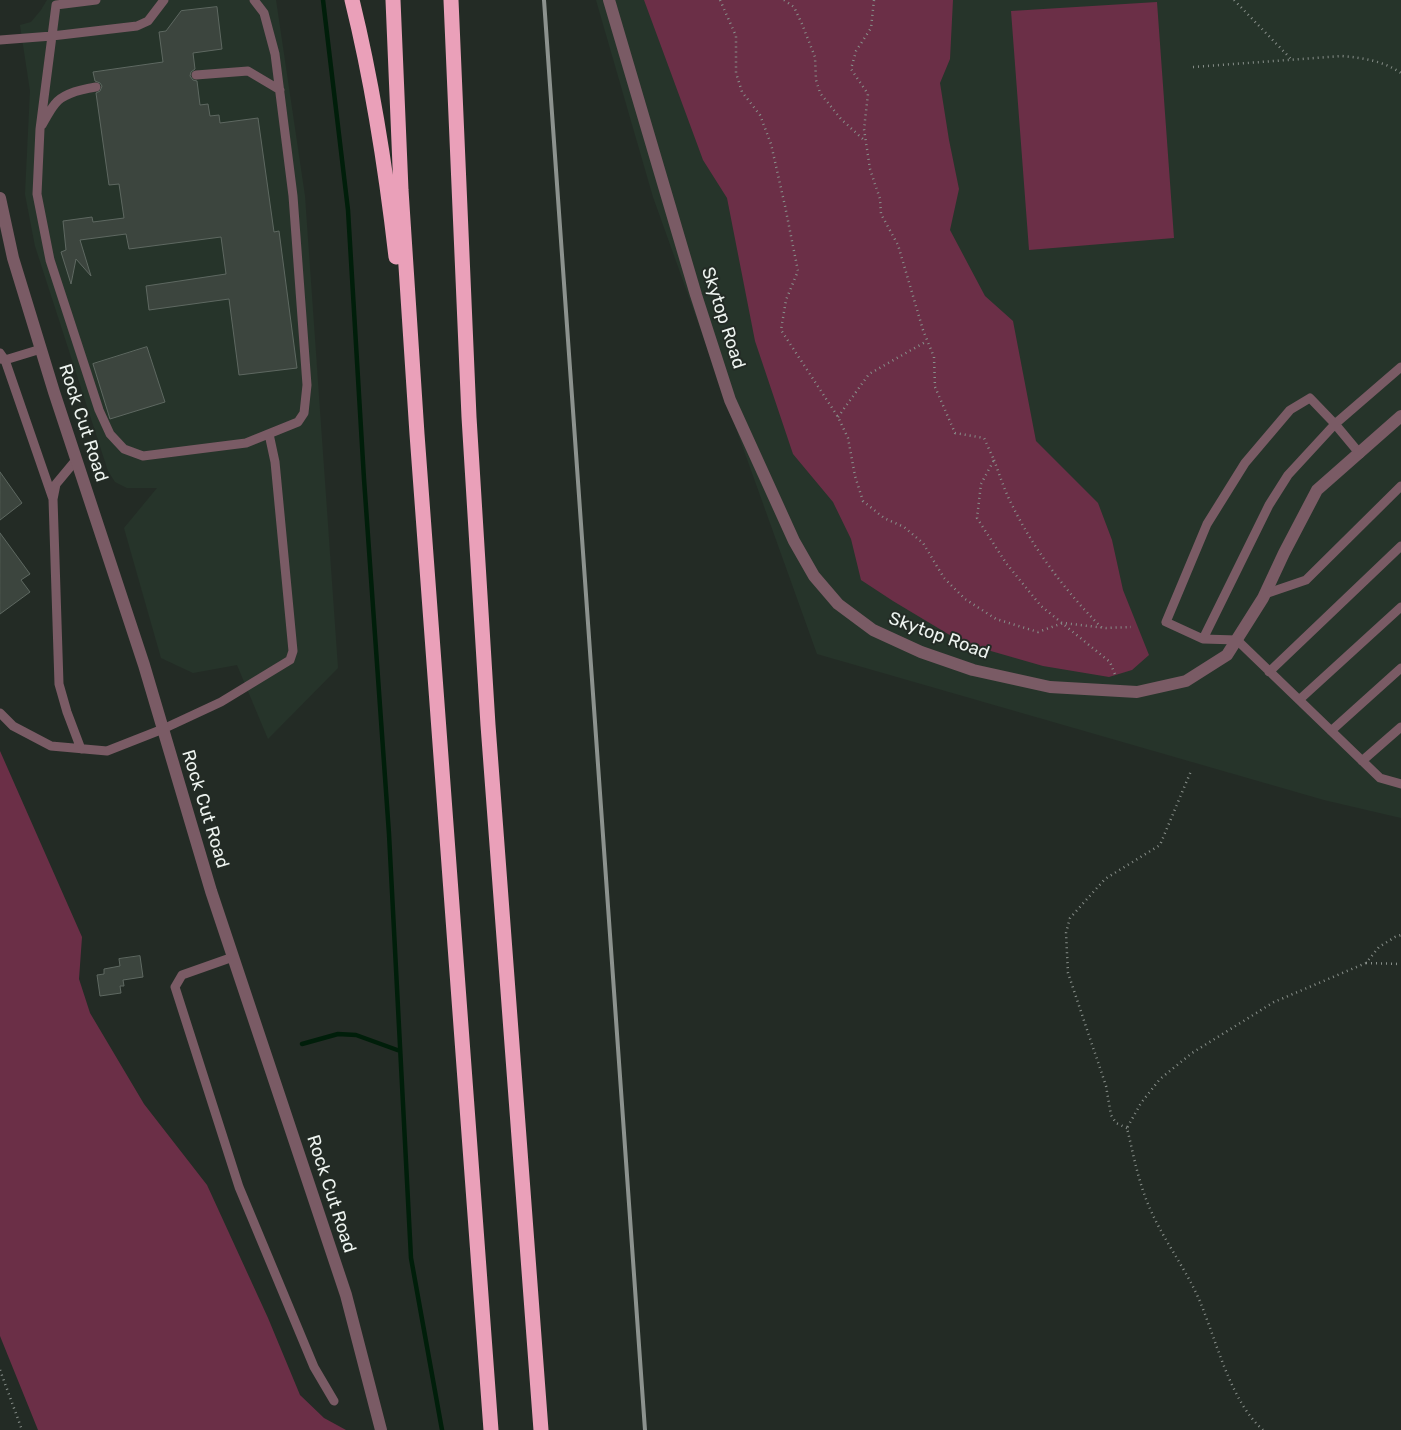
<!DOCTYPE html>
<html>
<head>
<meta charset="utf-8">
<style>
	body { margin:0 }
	canvas { display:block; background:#232b25 }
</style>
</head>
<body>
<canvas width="1401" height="1430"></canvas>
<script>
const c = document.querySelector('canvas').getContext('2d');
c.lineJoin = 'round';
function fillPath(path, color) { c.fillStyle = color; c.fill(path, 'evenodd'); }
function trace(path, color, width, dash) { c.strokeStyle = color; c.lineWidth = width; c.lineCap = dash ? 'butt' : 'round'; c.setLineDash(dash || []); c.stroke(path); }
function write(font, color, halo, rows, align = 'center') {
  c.font = font + ' Rubik,sans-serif'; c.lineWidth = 4; c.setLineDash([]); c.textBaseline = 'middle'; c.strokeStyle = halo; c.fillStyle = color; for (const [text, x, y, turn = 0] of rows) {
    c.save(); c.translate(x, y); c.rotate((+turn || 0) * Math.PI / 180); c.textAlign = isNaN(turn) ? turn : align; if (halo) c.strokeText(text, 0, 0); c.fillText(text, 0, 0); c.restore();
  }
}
fillPath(new Path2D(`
	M47,0H276L305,196L338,668L268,739L237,665L193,673L161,658L124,528L157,488H127L115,482L108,471L35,246L25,194L30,91L20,25L31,22L41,10Z
	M596,0H1401V818L1324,800L817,654L653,197Z`), '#26342a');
fillPath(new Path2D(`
	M644,0H953L950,59L940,83L949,140L959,189L950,230L985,296L1013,321L1036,441L1098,503L1112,540L1123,590L1149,655L1132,670L1109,677L1043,666L963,643L893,601L861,580L851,539L833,502L793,454L755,341L727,198L703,160Z
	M1157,2L1174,238L1029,250L1011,11Z
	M0,751L82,937L79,979L90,1013L144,1104L207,1185L268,1318L300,1395L324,1418L346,1430H38L0,1336Z`), '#6b2f47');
trace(new Path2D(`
	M323,0L348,210L364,479L389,834L411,1258L442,1430
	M302,1044L338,1034L356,1035L400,1051`), '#001e0a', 4.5);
const building = new Path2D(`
	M217,7L222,49L193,53L195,69L191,72L190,76L193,80L197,81L200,105L208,104L210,116L219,115L220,123L258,118L274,232L279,231L297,368L239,375L229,299L149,310L146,286L226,274L221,237L129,249L126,234L80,240L91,276L76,259L71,284L61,252L66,250L63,221L92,217L93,222L124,218L119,184L109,185L96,93L100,91L102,86L100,83L95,81L93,72L163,62L159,32L166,31L181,11Z
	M147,347L165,402L110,419L93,364Z
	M0,472L22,503L0,520Z
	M0,533L30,574L21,580L30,592L0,614Z
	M140,956L143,977L123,980L124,986H120L121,993L100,996L97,975L104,974V969L120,966L119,959Z`);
fillPath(building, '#3c453e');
trace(building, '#5e6861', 1);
trace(new Path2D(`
	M720,0L736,36V73L742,92L760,115L771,144L785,206L798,271L786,300L781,330L838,417L848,438L855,476L863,501L884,518L904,527L923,543L944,578L965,599L996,619L1038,632L1063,623L1106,628L1131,627
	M784,0L794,7L802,24L815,57L816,80L820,93L841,119L865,141
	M874,0L871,28L856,51L851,69L868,94L864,129L870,169L880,199L881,214L898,245L923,330L934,357L935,387L955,433L984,438L994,460L981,484L977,518L1006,563L1041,606L1110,662L1116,677
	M1234,0L1292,60
	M1193,67L1342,56C1364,58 1383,61 1401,73
	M838,417L869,374L927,341
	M994,460C1000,476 1005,492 1013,507C1035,551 1067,593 1102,628
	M1366,963L1401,964
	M1127,1128L1116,1123L1111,1115L1106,1086L1068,973L1066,933L1070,918L1105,879L1160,845L1191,771
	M0,1370L22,1430
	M1263,1430C1231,1402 1217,1343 1201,1304C1188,1272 1166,1244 1152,1213C1139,1186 1134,1157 1127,1128L1141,1103L1160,1079L1192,1053L1274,1002L1366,963L1379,947L1395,937L1401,935`), '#888f8a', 2.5, [1, 4]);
trace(new Path2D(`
	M96,0L56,5L40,129L37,194L50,260L99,410L110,434L124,449L143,456L246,443L298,422L304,413L307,385L293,196L275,54L264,13L254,0
	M0,40L52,36L137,26L148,21L164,0
	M196,75L248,71L280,90
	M42,125C46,118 50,110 55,104C63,93 83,89 96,87
	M0,353L5,360L53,499
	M0,359L5,360L41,349
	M1401,367L1335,424L1310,398L1290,410L1245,463L1207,524L1166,622L1203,639L1237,640L1380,778L1401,784
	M76,460L56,484L53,499L59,684L67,712L81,749
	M1265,594L1306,580L1401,486
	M1203,639L1269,505L1288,475L1335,424L1360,454
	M1269,672L1401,546
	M1299,700L1401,607
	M0,713L13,726L51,746L107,751L163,729L221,702L290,660L293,651L275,462L269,434
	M1331,731L1401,668
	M1362,761L1401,727
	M233,957L182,975L175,987L239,1187L314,1367L334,1401`), '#7a5b65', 9);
trace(new Path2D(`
	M609,0L696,295L730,400L794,541L814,576L838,604L873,630L921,652L973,670L1050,687L1137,692L1186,681L1227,655L1263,598L1284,553L1317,490L1401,416`), '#7a5b65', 12);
trace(new Path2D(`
	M0,198L13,258L54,392L144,665L211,891L346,1295L381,1430`), '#7a5b65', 12);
trace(new Path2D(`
	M352,0C373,85 386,170 396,257
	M393,0L401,190L417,434L491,1430
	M451,0L469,417L488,725L541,1430`), '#eaa0b9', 15);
trace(new Path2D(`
	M544,0L645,1430`), '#8c928e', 4);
write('18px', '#edf3ef', '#232b25', [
	["Skytop Road",723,318,72],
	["Rock Cut Road",83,423,72],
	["Skytop Road",939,636,20],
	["Rock Cut Road",205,809,73],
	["Rock Cut Road",331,1194,72]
]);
</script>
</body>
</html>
